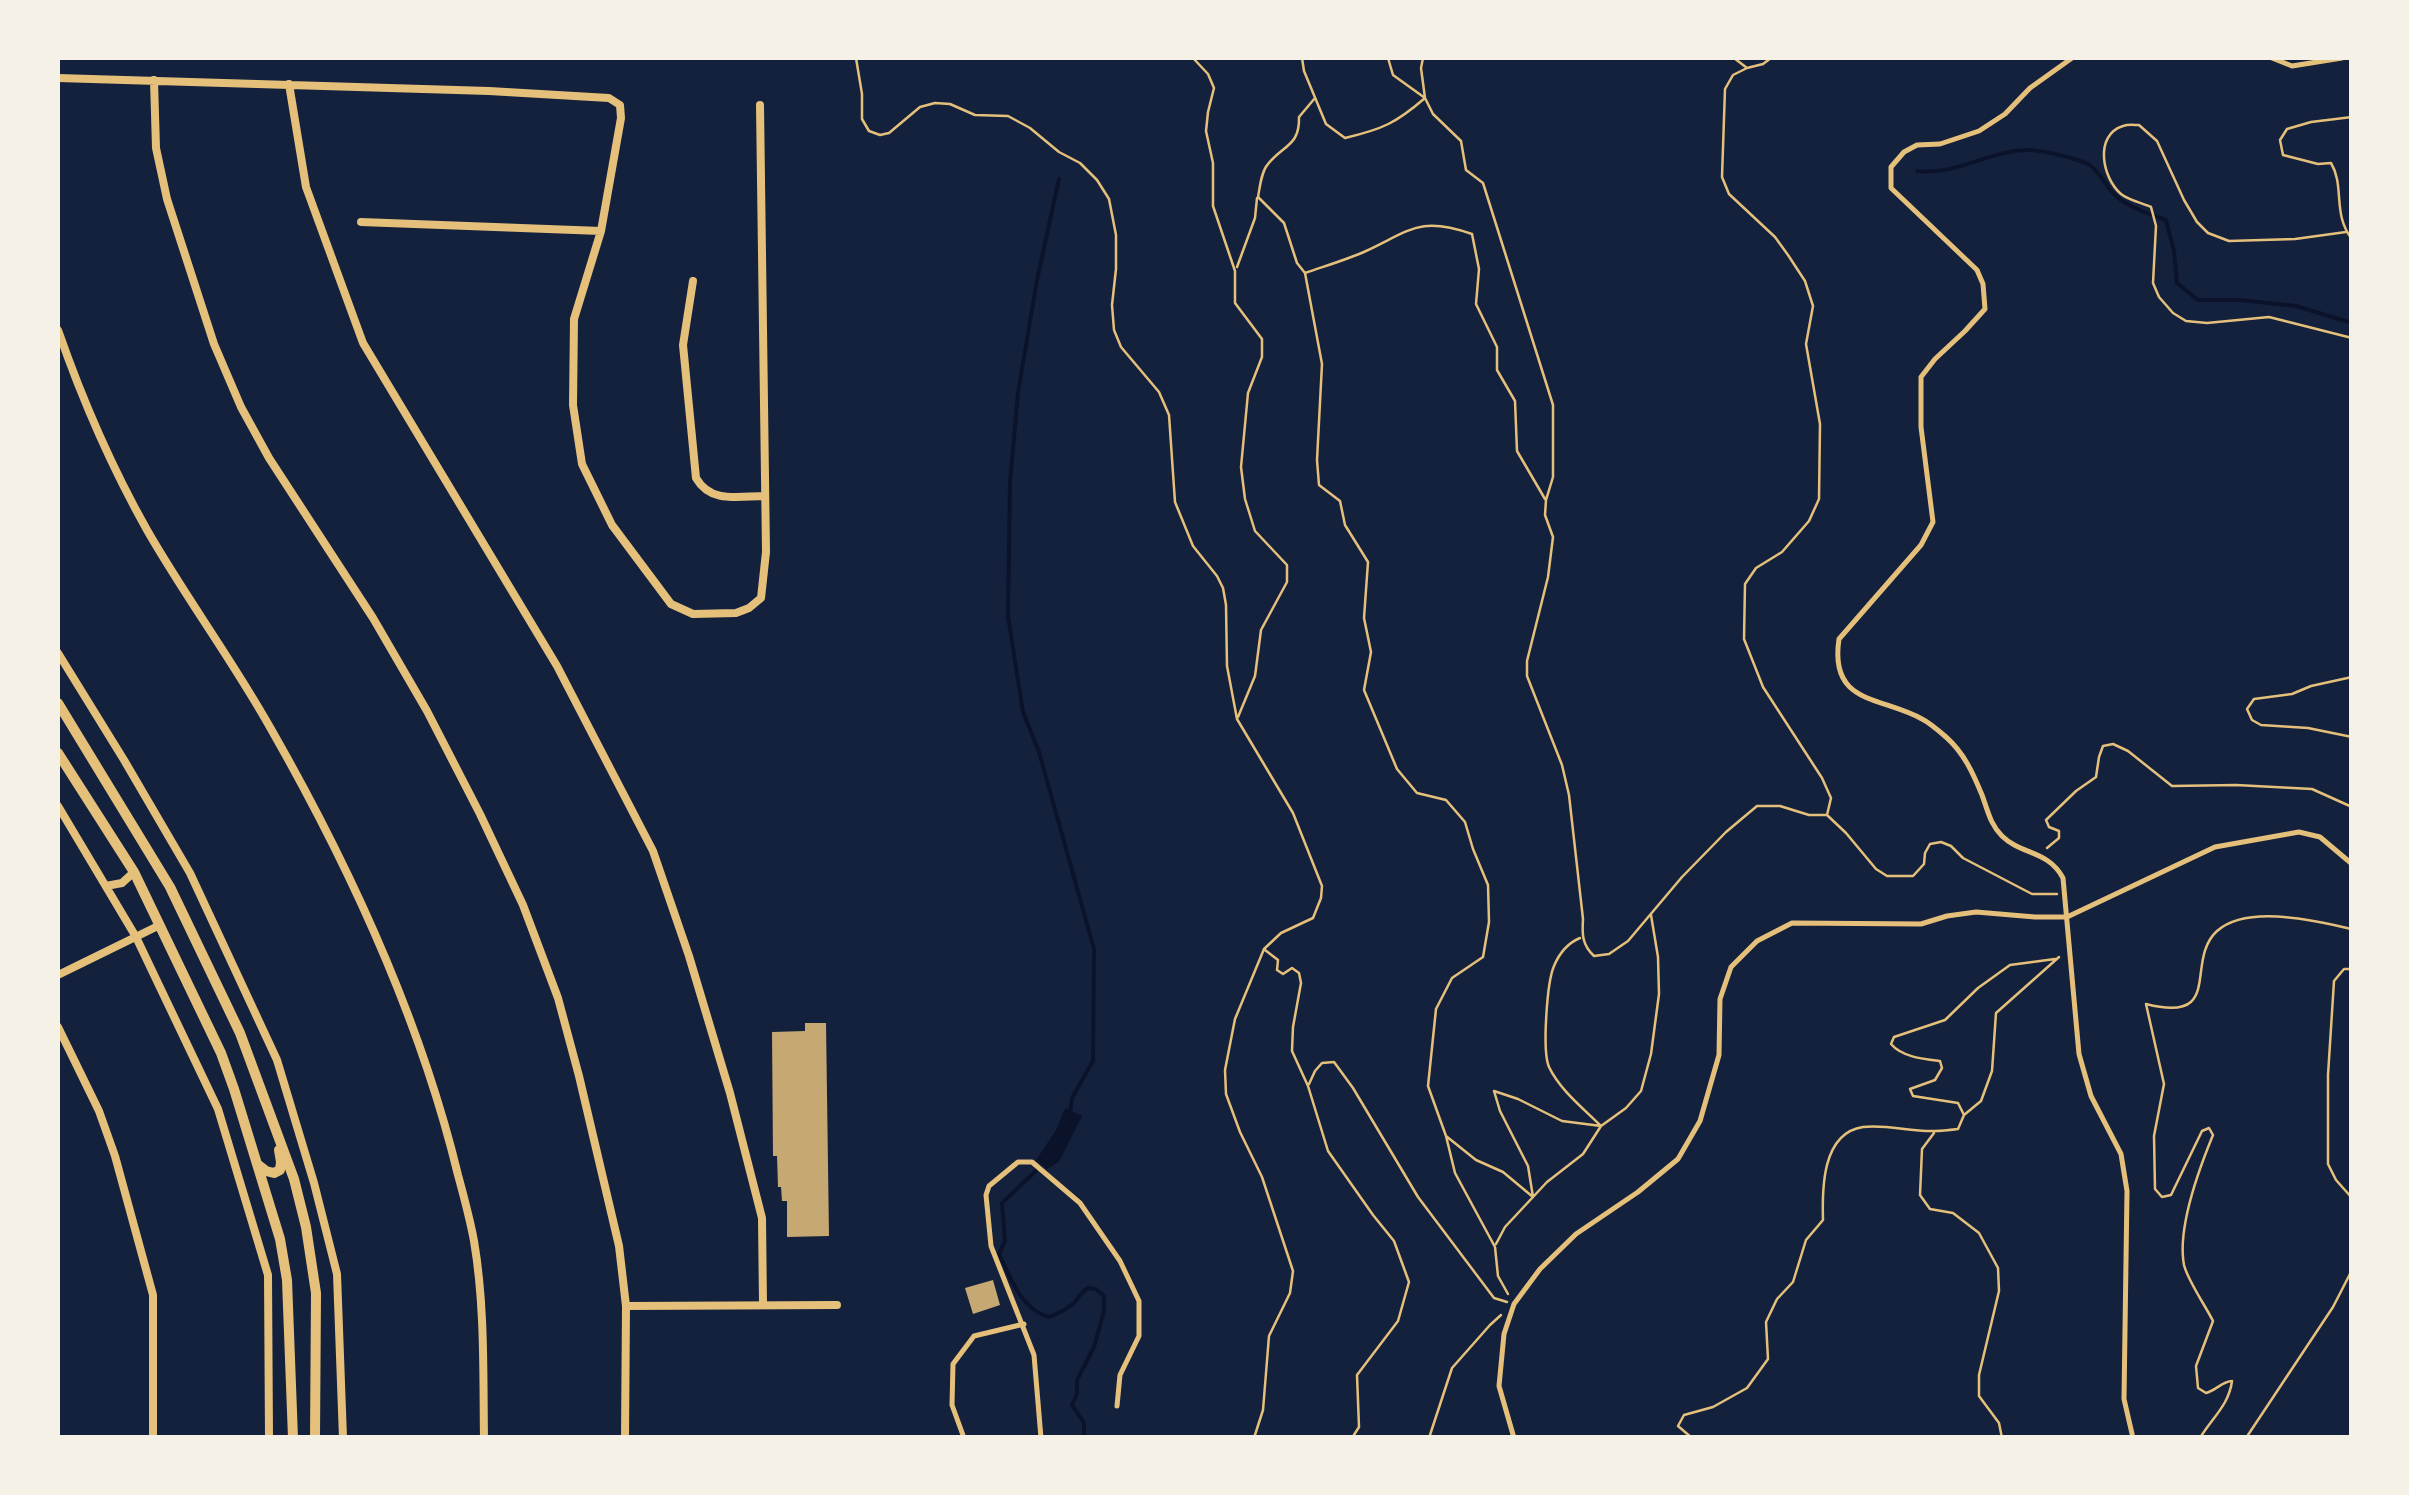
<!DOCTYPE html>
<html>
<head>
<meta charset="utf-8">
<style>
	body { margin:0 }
	#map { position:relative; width:2409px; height:1495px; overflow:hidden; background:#14213d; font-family:"Work Sans",sans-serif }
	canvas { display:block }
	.frame { position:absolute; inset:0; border:60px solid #f6f1e7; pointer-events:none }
</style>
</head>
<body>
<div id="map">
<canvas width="2409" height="1495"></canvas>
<div class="frame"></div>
</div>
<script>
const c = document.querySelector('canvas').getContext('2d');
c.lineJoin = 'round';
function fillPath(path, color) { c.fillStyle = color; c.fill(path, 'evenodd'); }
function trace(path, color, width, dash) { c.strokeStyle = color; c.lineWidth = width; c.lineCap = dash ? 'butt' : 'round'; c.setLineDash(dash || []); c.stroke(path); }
fillPath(new Path2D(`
	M1065,1108L1082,1116L1059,1162L1047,1169L1036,1160L1056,1130Z`), '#0b132b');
trace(new Path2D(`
	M1917,171C1957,176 1991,149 2031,150C2044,151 2082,159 2091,166C2101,174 2107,188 2116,196C2130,208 2149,214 2166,220L2174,251L2177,283L2198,300H2240L2296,306L2352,323
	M1059,179L1037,280L1018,393L1010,482L1008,616L1023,712L1039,752L1094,949L1093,1061L1072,1098L1070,1112
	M1040,1167L1002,1203L1005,1241L999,1254C1011,1279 1021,1309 1049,1317C1057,1314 1067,1309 1074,1303C1079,1297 1081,1292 1088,1288L1096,1289L1104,1296V1311L1094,1347L1077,1380V1394L1072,1405L1084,1423V1438`), '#0b132b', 4);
fillPath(new Path2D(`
	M805,1023H826L829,1236L787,1237V1201H782L781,1187H778L777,1156H773L772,1032L805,1031Z
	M993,1280L1000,1305L973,1314L965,1288Z`), '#c6a872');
trace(new Path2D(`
	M856,58L862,94V119L869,131L880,135L889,133L920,107L935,103L950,104L975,115L1008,116L1030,128L1059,152L1080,163L1097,180L1109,199L1116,235V269L1112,305L1114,330L1121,347L1159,392L1169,415L1175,502L1193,546L1217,576L1223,588L1226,605L1227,666L1237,719L1293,813L1322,886L1321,898L1313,918L1281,933L1264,949L1235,1019L1225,1070L1226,1094L1240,1132L1262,1177L1293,1271L1290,1293L1269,1336L1263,1410L1254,1438
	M1193,58L1208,74L1214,88L1208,112L1206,131L1213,163V206L1235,271V303L1262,339V357L1248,393L1241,467L1245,499L1255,531L1287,565V582L1261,630L1255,676L1238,717
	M1302,58L1304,71L1326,124L1345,138C1383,129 1396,123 1425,98L1393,75L1388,58
	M1423,58L1421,68L1425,98L1433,114L1461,141L1466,170L1483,183L1553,405V477L1546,500L1545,515L1553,537L1548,577L1527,661V676L1562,765L1569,795L1583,919C1582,934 1582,945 1594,956L1609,954L1628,941L1682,877L1726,832L1757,806H1780L1809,815H1827L1846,833L1876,869L1887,876H1913L1924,864L1925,853L1930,844L1941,842L1951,846L1963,858L2032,894H2057
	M1734,58L1747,68
	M1771,58L1763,64L1747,68L1733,75L1725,89L1722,177L1729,194L1775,237L1788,255L1805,281L1813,306L1806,344L1820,424L1819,499L1809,521L1782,552L1756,568L1745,584L1744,639L1763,687L1822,778L1831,798L1827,815
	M1315,98L1299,117C1300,146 1283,145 1268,164C1261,172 1260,187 1258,197L1284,223L1297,263L1305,273C1325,266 1346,260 1366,251C1411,230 1420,216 1472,234L1479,269L1476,304L1497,347V370L1515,401L1517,451L1545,499
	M2352,117L2311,122L2287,129L2280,140L2283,155L2318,164L2331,163C2345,186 2332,214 2352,239
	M2346,232L2295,239L2229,241L2208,233L2197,222L2184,200L2157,141L2139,125C2134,125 2128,124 2123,126C2094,135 2102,178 2121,194C2128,200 2142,203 2151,207L2156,226L2153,283L2159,297L2173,313L2186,321L2207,323L2269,317L2352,338
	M1237,267L1255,218L1257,198
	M1305,273L1322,364L1317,460L1319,485L1340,501L1345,525L1368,562L1364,618L1371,652L1364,690L1397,769L1417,793L1446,800L1465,822L1473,849L1488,885L1489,922L1483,957L1452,978L1436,1009L1428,1086L1446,1136
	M2352,677L2311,686L2292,694L2254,699L2247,709L2252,720L2261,725L2308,728L2352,737
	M2047,848L2059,838V831L2049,827L2046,820L2076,791L2096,777L2099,757L2103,746L2113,744L2128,751L2172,786L2236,785L2312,789L2352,807
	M1265,950L1278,960L1277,970L1283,974L1292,968L1299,973L1301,983L1293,1027L1292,1051L1308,1086L1328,1151L1373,1215L1394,1241L1409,1282L1398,1321L1357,1375L1359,1427L1352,1438
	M2352,969H2344L2334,981L2328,1075V1164L2336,1180L2352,1198
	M1309,1084L1315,1071L1322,1063L1334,1062L1353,1088L1418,1197L1494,1298L1507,1302
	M1964,1115L1958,1103L1913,1096L1910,1089L1935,1080L1942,1068L1940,1061C1923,1059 1902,1057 1891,1044L1894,1037L1945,1020L1978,988L2010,965L2055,959
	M1934,1133L1922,1149L1920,1195L1930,1209L1953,1213L1979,1233L1998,1268L1999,1291L1979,1375V1396L1999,1423L2002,1438
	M1496,1244L1505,1227L1547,1182L1583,1154L1601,1126L1626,1108L1641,1091L1651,1054L1659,994L1658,957L1651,915
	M1508,1294L1498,1276L1495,1247L1455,1173L1446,1136L1476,1160L1503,1172L1533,1197L1528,1166L1500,1111L1494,1091L1518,1099L1562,1121L1601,1126C1583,1108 1560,1090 1549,1067C1542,1051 1547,982 1554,966C1559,954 1568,943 1580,938
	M1429,1438L1452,1368L1490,1325L1501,1315
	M1692,1438L1678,1426L1684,1415L1713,1407L1747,1388L1768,1359L1766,1322L1777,1299L1793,1282L1806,1240L1823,1220C1822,1189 1822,1133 1863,1127C1886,1124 1911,1132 1935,1131C1942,1131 1950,1130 1958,1129L1964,1115L1981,1101L1992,1071L1996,1013L2059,957
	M2200,1438C2212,1418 2229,1405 2232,1381C2223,1381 2215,1391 2206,1393L2198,1388L2196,1366L2213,1321C2205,1305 2188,1281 2184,1265C2177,1228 2199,1169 2213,1135L2209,1128L2202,1131L2171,1195L2162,1197L2155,1189L2154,1136L2164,1084L2146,1004C2225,1024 2184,961 2217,931C2248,904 2315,921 2352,929
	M2246,1438L2333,1307L2352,1270`), '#e5c07b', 2.5);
trace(new Path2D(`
	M2072,58L2030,88L2005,114L1979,131L1940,144L1917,145L1904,152L1891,167V188L1977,270L1983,284L1985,309L1965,331L1935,359L1921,377V427L1933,522L1921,545L1839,639C1829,705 1881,696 1922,719C1930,723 1939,731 1946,737C1964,753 1973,773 1982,795C1988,811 1990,824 2002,836C2021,855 2048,850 2063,878L2079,1054L2091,1096L2121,1154L2127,1191L2124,1399L2133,1438
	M2272,58L2292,66L2342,58
	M964,1438L952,1405L953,1364L974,1336L1024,1324
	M1041,1438L1034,1355L991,1246L986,1195L989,1186L1018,1162H1032L1080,1203L1120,1261L1139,1301V1336L1120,1375L1117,1406
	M1514,1438L1499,1386L1504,1334L1514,1304L1540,1269L1576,1234L1638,1192L1678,1159L1700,1121L1719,1055L1720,999L1731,967L1757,941L1792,923L1921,924L1947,916L1976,912L2035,917H2067L2215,847L2299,832L2320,837L2352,864`), '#e5c07b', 5);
trace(new Path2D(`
	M58,78L489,91L609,98L620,105L621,118L601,231L574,319L573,405L582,464L612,525L671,604L693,614L736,613L749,608L761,598L766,552L760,105
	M154,80L156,148L167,199L214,344L241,407L269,458L373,618L427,711L480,814L523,905L558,998L579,1076L619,1246L626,1306L625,1438
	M289,84L306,187L363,343L557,666L653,851L689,956L730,1093L762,1218L763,1305
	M361,222L601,231
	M693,281L683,345L696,478C711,504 739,496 765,496
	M58,330C82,399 111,466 147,530C186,598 233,661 271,729C351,869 420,1018 458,1175C464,1197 470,1219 474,1241C485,1306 483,1372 484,1438
	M58,653L124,760L190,873L277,1060L314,1183L337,1274L343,1438
	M58,806L136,937L218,1109L268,1275L269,1438
	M106,886L122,883L134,872
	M58,975L160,925
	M58,1027L99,1111L115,1156L153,1295V1438
	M626,1306L837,1305`), '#e5c07b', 8);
trace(new Path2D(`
	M58,703L170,887L240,1033L294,1179L306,1227L316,1293L315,1438
	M58,753L134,872L221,1053L234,1089L280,1239L287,1280L293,1438
	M257,1164L266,1171L274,1173L280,1170L281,1162L279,1150`), '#e5c07b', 10);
</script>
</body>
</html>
